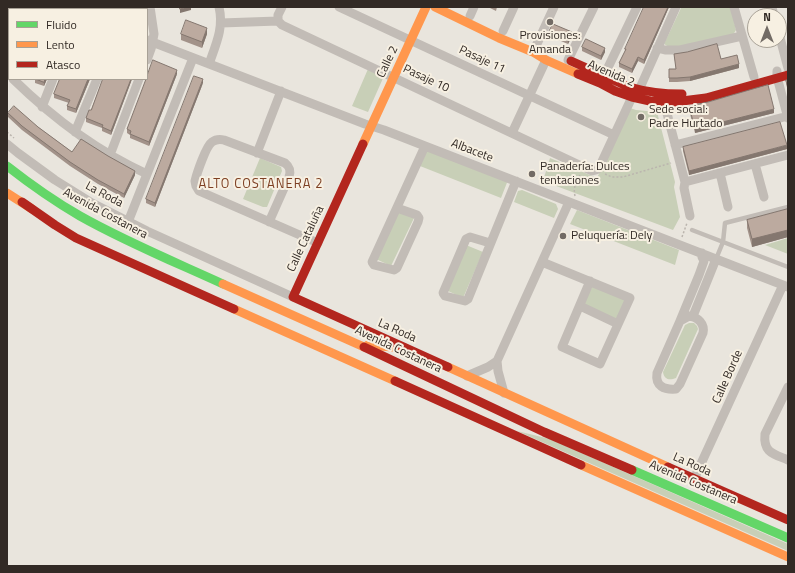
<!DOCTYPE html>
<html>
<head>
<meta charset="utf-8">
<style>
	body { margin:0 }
	#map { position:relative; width:795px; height:573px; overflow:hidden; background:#e9e5dd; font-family:"Titillium Web",sans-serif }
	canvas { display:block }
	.frame { position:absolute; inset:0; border:8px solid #322a25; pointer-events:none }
	.legend { position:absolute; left:8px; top:8px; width:140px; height:72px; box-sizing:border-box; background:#f7f0e2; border:1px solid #a8a196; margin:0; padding:5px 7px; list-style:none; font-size:12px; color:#322a25 }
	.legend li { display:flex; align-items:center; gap:8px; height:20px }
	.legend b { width:20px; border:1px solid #a8a196 }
	.north { position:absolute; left:747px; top:8px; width:40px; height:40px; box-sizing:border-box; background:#f7f0e2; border:1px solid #a8a196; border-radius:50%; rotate:0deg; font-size:11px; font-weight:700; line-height:16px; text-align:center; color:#322a25 }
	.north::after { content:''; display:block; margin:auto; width:14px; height:18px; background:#726b65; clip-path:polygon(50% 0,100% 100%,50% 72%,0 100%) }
</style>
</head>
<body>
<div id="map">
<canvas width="795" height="573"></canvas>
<div class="frame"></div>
<ul class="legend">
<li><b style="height:5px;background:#63d668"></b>Fluido</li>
<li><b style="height:5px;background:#ff974d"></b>Lento</li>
<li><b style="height:5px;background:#b3261e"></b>Atasco</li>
</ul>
<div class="north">N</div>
</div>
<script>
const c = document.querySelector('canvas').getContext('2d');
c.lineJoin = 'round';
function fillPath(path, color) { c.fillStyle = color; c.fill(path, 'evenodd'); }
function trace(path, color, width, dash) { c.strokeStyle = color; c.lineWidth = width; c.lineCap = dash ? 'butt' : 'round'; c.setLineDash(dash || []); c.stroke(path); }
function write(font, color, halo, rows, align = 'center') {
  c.font = font + ' "Titillium Web",sans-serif'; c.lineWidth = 4; c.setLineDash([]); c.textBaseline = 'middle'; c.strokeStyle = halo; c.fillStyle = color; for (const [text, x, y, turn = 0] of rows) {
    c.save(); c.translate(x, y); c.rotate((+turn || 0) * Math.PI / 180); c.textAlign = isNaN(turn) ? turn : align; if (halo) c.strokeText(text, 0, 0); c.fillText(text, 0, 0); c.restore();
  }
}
fillPath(new Path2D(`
	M704,7H731L736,30L733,35L678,47H669L664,44L681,8Z
	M368,69L384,76L368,112L352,106Z
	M624,106L636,110L657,112L675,182L674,187L680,217L673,230L543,181L550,158L597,178L612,145Z
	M427,149L508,180L501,198L420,166Z
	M260,158L281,167L282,171L267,207H263L243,199Z
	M522,190L556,204L558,209L554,218L514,202L518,191Z
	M577,210L679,250L675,265L570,224Z
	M399,211L414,218L391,266L376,259Z
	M788,238V254L765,245Z
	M466,245L483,252L463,298L446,290Z
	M593,285L626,299L615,323L582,307Z
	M689,323H694L697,326L698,329L676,378C669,381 664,379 663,372L685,325Z
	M517,431L550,439L788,544V551Z`), '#c8cfb7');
trace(new Path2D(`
	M7,132L14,138
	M605,174L612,177H623L671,163
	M575,196C573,187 576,183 580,175
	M682,237L687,223`), '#bbb5ae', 1.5, [2, 2]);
trace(new Path2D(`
	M692,230L788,267
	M716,259L723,242L725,223L788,207`), '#c2bcb6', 4.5);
trace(new Path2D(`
	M62,7L67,9
	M102,7L103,9
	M339,7L614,135
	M734,7L754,77
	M772,7L774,16
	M38,9L39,7
	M470,16L474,7
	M278,21L282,25L592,171L596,170L599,168L632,97
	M278,21V15L282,7
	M221,23L278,21
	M503,31L514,7
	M779,34L788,68
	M147,40L365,124L384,130L425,146L788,287
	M536,46L554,7
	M657,48L665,50H680L742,36
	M147,60L151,49L154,34L150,7
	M568,60L594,7
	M209,64C216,44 224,28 219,7
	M777,71V77L788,118
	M13,79C53,118 96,151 147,174
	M602,80L637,7
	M639,90L676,7
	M664,102L685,182L684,188L690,216
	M42,107L53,79
	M75,132L97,79
	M512,133L546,60
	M7,144L18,153L55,180L92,203L147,231L293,297
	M675,145L788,116
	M257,153L281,91
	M110,155L139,79
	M755,164L764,197
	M720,173L728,207
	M685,182L788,155
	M397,208L417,215L419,218L418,222L397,268L394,270L374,265L372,262L425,146
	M128,222L193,58
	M269,222L289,177C291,171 290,167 285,163L224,140C220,139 216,139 212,142C206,146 197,173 195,181L196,186L199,191L318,243
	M490,243L470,237L466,239L443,293L445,296L465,301L468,299L516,181
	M542,262L630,298L600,364L562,347L590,281
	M580,306L618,324
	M689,316C698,317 705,324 703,333L680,384L676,389C664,390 655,386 657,373L680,321Z
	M693,316L716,259
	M680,321L699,275L704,261L702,257V253
	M467,376L488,367L497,361
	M788,387L765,434C763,453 774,454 788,460
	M504,393L498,371L497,361L569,202
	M694,479L783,285`), '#c2bcb6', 9);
trace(new Path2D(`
	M7,166C30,184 54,201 80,216C126,242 175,262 223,284
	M632,470L788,538`), '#63d668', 9);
trace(new Path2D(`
	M435,7L499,38L533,52L546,60L578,74
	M363,144L426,7
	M7,193L32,209
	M223,284L364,347
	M234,309L395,381
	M368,345L405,348
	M448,367L668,467
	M581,465L788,557`), '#ff974d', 9);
trace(new Path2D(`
	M571,61L629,87C646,92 664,94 682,94
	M578,74L600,83L615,91L632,97L650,101L674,102L706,98L788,75
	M363,144L293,297L448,367
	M22,202L55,225L76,238L234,309
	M364,347L544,432L632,470
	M395,381L581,465
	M668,467L788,520`), '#b3261e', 9);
fillPath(new Path2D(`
	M7,7L9,9V43L7,42Z
	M488,7H497L496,11Z
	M669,7L644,64L638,61L632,73L619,67V63L625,52V49Z
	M549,32L572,36L568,44L549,36Z
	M181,34H207L202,48L181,40Z
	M582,47L605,52L601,60L582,51Z
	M674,54L721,59L739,68L690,81L677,82H669V69H676Z
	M177,74L149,146L130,138V135L127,133V129Z
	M35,79H47L44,86L35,83Z
	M60,79H90L76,113L67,110V106L69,103L54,98V94Z
	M103,79H132L111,135L102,131V128L86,122V118L91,110Z
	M786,80H788V91L786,84Z
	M203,83L155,207L146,203V199Z
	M689,106L774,113L695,133L689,110Z
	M8,113L38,127L72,152L135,175L124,198L98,184L70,166L22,130L8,117Z
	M683,147L787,149L689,175L683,151Z
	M788,209V237L752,247L747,228V220Z`), '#a29289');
fillPath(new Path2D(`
	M188,7H191V10L180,13V9Z
	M668,7H669L644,64V60Z
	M207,28V34L202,48V42Z
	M572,32V36L568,44V41Z
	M605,48V52L601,60V56Z
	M638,57V61L632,73V69Z
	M739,64V68L690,81V77Z
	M177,70V74L149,146V142Z
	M45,79H47L44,86V82Z
	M88,79H90L76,113V109Z
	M131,79H132L111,135V131Z
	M203,79V83L155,207V203Z
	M774,109V113L695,133V129Z
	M787,145V149L689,175V171Z
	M135,171V175L124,198V194Z
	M788,230V237L752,247V239Z`), '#84776f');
const building = new Path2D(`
	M7,7H16L22,9H9V39L7,38Z
	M180,7H188L180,9Z
	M644,7H668L644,60L638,57L632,69L619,63L626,49H625Z
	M186,20L207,28L202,42L181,34Z
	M553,24L572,32L568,41L549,32Z
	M586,39L605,48L601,56L582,47Z
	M717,44L721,59L737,55L739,64L690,77L677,78H669V69H676L674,54L687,52Z
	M153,60L177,70L149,142L130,134L131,131L127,129L146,79H147V76Z
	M194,76L203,79L155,203L146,199Z
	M36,79H45L44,82Z
	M60,79H88L76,109L67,106L70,100L54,94Z
	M103,79H131L111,131L102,127L103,125L86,118L89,110H91Z
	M786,80H788V87Z
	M768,85L774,109L695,129L689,106L708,102Z
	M14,106L38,127L72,152L81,139L108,156L135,171L124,194L98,180L70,162L22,126L8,113Z
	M780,122L787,145L689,171L683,147Z
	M788,209V230L752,239L747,220Z`);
fillPath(building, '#bcaa9f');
trace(building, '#84776f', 1);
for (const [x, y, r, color] of [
	[550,22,4,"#726b65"],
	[641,117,4,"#726b65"],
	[532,174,4,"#726b65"],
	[563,236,4,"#726b65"]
]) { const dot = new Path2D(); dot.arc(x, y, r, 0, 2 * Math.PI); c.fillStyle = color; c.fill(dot); trace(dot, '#f7f0e2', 1.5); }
write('12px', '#322a25', '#f7f0e2', [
	["Provisiones:",550,36,"center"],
	["Amanda",550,50,"center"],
	["Sede social:",649,110],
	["Padre Hurtado",649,124],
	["Panadería: Dulces",540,167],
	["tentaciones",540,181],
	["Peluquería: Dely",571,236]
], 'left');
write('12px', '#322a25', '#f7f0e2', [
	["Pasaje 11",482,60,25],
	["Calle 2",388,62,-65],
	["Avenida 2",611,74,23],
	["Pasaje 10",426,79,25],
	["Albacete",472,151,21],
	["La Roda",104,195,28],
	["Avenida Costanera",105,214,28],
	["Calle Cataluña",306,239,-65],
	["La Roda",397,331,24],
	["Avenida Costanera",398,350,25],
	["Calle Borde",728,377,-66],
	["La Roda",692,465,24],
	["Avenida Costanera",693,483,23]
]);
c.letterSpacing = '1px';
write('13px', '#7d3f22', '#f7f0e2', [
	["ALTO COSTANERA 2",261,185]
]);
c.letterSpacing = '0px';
</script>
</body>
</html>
